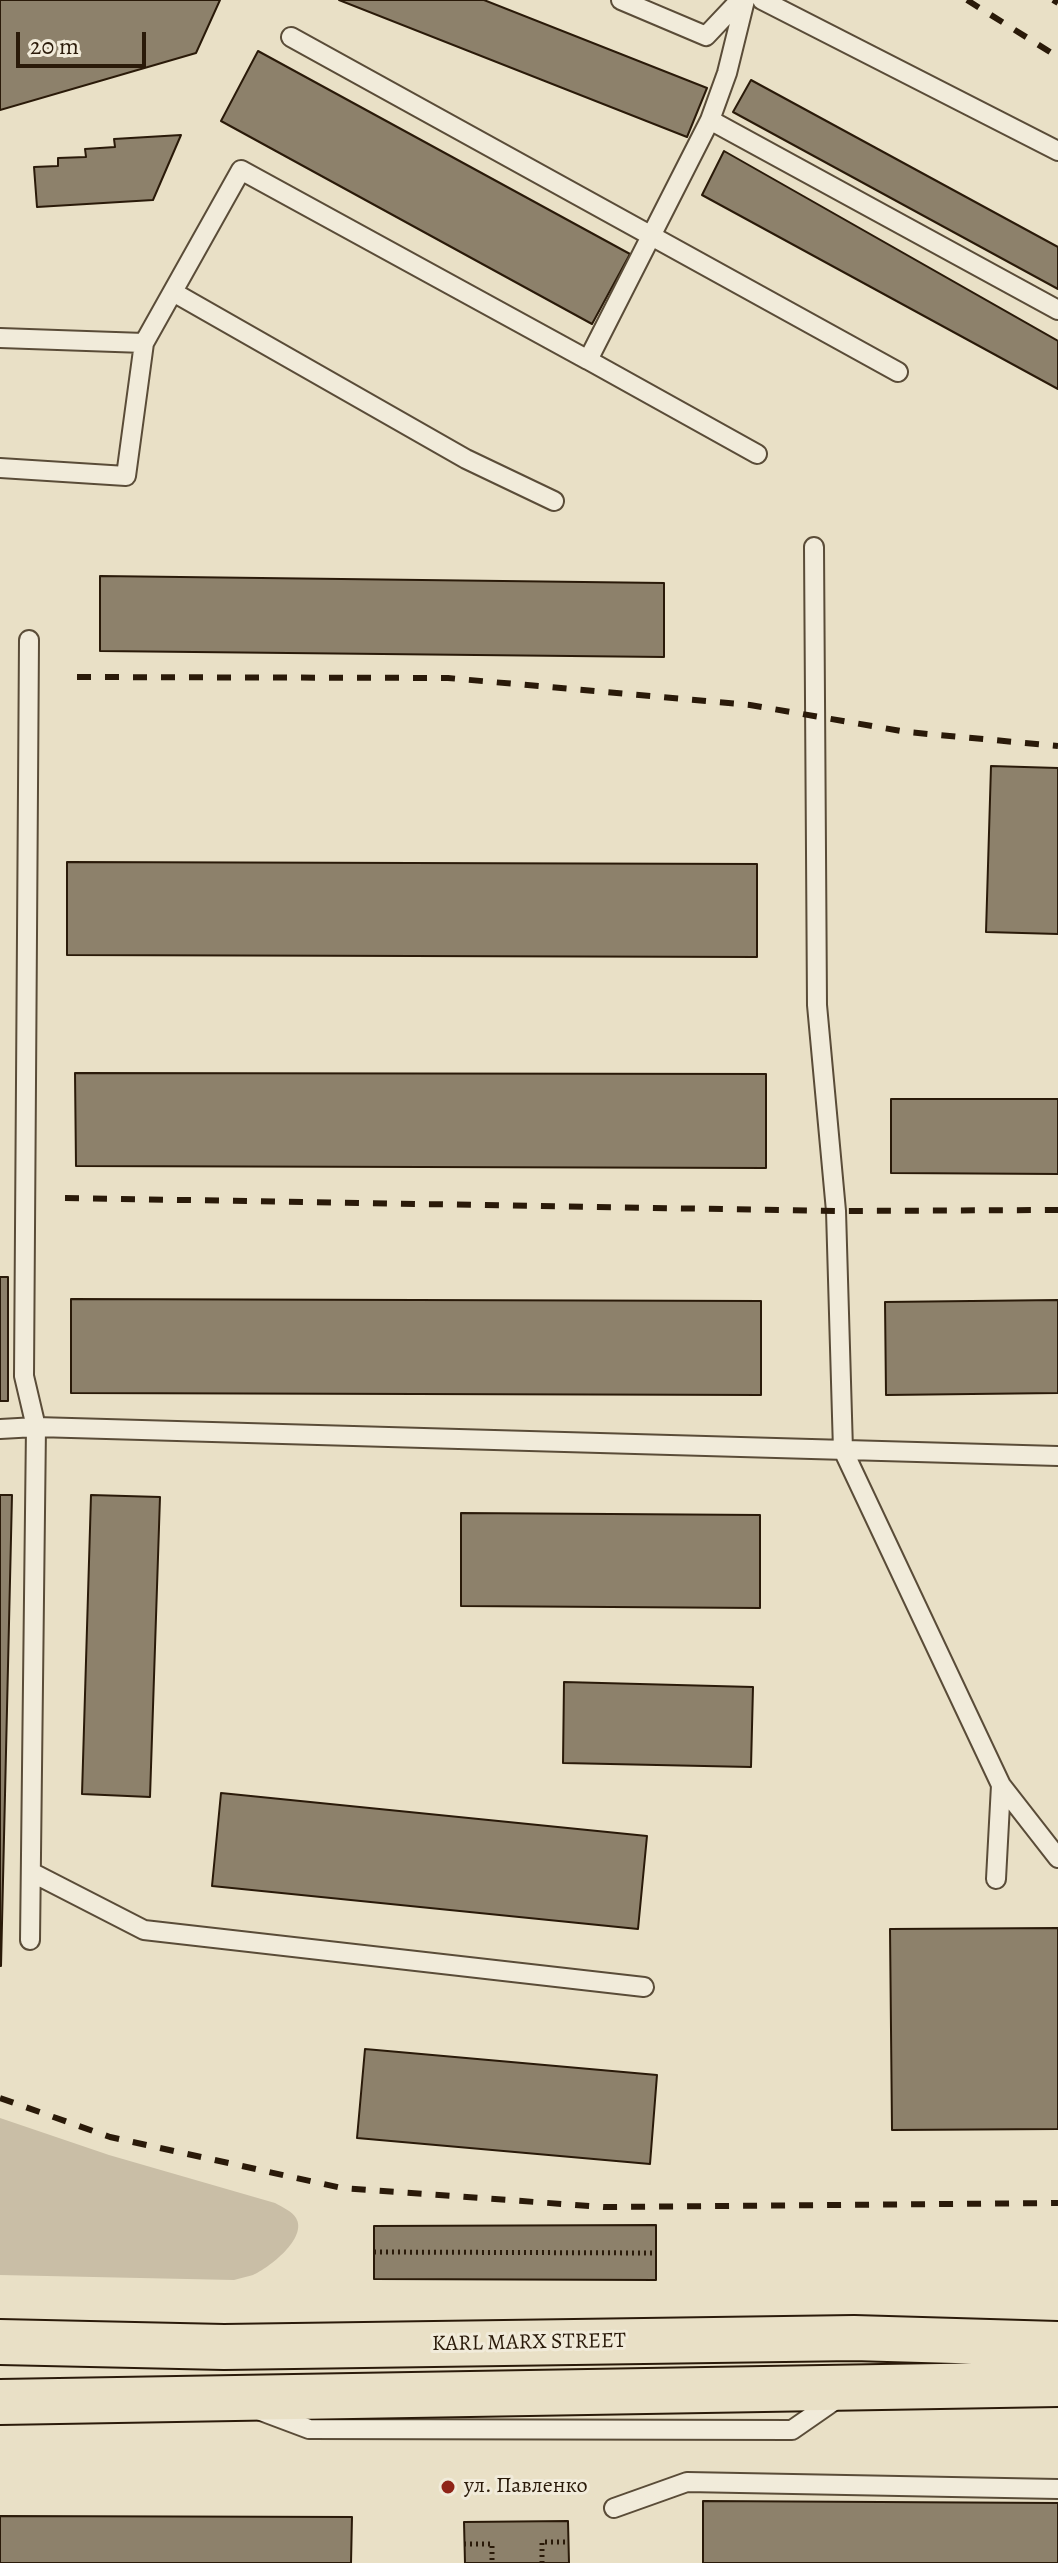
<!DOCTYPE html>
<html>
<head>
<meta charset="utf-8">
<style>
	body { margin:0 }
	#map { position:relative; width:1058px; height:2563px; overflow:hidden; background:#e9e0c6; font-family:Alegreya,serif }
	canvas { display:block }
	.scale { position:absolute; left:16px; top:32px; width:130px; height:36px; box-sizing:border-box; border:4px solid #2a1a09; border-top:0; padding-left:10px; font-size:24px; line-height:28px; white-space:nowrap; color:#2a1a09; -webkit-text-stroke:6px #f1ebda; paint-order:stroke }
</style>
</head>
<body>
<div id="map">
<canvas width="1058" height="2563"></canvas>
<div class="scale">20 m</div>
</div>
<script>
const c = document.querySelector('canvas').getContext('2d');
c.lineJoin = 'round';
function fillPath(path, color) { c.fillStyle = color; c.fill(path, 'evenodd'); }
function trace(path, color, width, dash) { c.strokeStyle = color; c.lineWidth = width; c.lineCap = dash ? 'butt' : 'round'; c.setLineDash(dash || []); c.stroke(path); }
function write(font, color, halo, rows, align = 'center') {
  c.font = font + ' Alegreya,serif'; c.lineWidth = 6; c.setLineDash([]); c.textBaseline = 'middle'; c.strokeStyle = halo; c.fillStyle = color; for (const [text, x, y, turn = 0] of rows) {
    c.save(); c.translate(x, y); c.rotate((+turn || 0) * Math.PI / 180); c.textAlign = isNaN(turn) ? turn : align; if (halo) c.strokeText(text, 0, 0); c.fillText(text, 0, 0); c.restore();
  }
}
fillPath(new Path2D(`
	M0,2118L109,2155L275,2203C282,2207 292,2211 296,2218C308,2238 269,2268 253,2275C247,2277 240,2278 234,2280L0,2275Z`), '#c9bea6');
const building = new Path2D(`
	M0,0H220L196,53L0,110Z
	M339,0H484L707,88L687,137Z
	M258,51L630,254L592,324L221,121Z
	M751,80L1058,247V289L733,112Z
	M181,135L153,200L37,207L34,167L58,166V158L86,157L85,149L115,147L114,139Z
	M724,151L1058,341V389L702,195Z
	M100,576L664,583V657L100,651Z
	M991,766L1058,768V934L986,932Z
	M67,862L757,864V957L67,955Z
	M75,1073L766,1074V1168L76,1166Z
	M891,1099H1058V1174L891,1173Z
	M0,1277H8V1401H0Z
	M71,1299L761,1301V1395L71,1393Z
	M1058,1300V1393L886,1395L885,1302Z
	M0,1495H12L1,1966H0Z
	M91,1495L160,1497L150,1797L82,1794Z
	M461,1513L760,1515V1608L461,1606Z
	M564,1682L753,1687L751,1767L563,1763Z
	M221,1793L647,1836L638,1929L212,1886Z
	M1058,1928V2129L892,2130L890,1929Z
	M365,2049L657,2075L650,2164L357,2138Z
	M656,2225V2280L374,2279V2226Z
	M703,2501L1058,2503V2563H703Z
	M0,2516L352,2517L351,2563H0Z
	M568,2521L569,2563H465L464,2522Z`);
fillPath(building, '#8d816b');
trace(building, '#2a1a09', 2);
const lane = new Path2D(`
	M621,0L706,36L740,0
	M745,0L727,73L710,120L1058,310
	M762,0L1058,151
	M291,37L898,372
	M710,120L588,360L757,454
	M173,292L466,459L554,501
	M0,338L144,343L241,170L588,360
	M0,468L126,476L144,343
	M814,547L817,1005L836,1211L843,1450L1001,1785L1058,1858
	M29,640L24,1376L36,1427L30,1940
	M0,1429L36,1427L1058,1456
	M31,1872L144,1930L644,1987
	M996,1879L1001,1785
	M261,2411L309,2429L792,2430L841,2396
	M614,2508L687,2482L1058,2489`);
const primary = new Path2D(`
	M0,2342L224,2347L854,2338L1058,2344
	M0,2402L1058,2384`);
trace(lane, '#5a4c38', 22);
trace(primary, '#2a1a09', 48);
trace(new Path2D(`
	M374,2252L656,2253
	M464,2544H492V2563
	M542,2563V2542H568`), '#2a1a09', 5, [2, 4]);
trace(lane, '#f1ebda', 18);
trace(primary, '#e9e0c6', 44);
trace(new Path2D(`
	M967,0L1058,57
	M1053,0L1058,3
	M77,677L448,678L750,705L907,732L1058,746
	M65,1198L836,1211L1058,1210
	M0,2098L110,2137L342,2188L604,2207L1058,2203`), '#2a1a09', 6, [14, 14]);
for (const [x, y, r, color] of [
	[448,2487,8,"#8f2418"]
]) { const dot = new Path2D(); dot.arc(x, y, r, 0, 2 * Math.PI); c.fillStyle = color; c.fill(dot); trace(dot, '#f1ebda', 3); }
write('22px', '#2a1a09', '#f1ebda', [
	["KARL MARX STREET",529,2343,-1]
]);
write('22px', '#2a1a09', '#f1ebda', [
	["ул. Павленко",464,2487]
], 'left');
</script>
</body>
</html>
